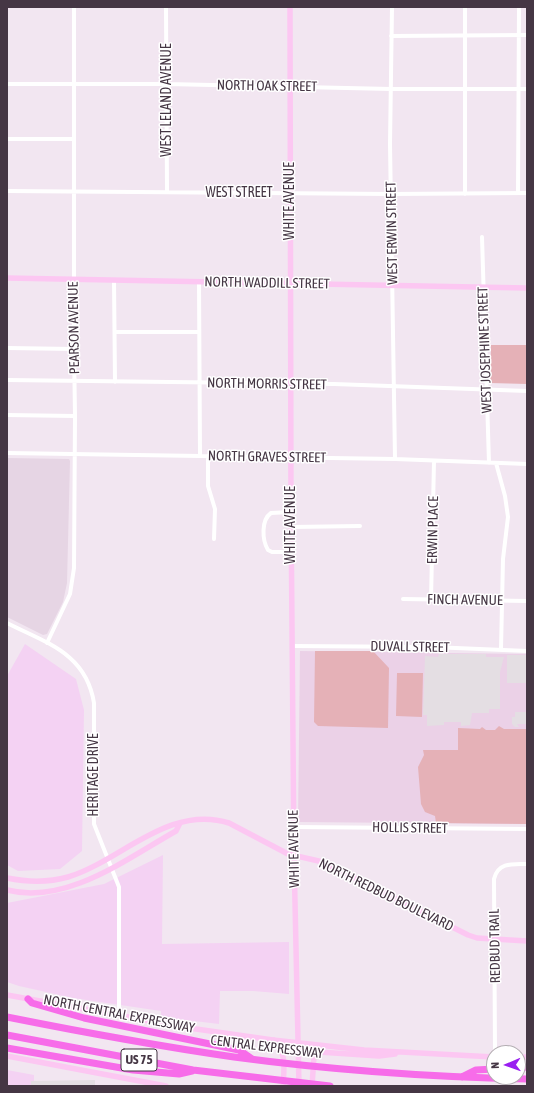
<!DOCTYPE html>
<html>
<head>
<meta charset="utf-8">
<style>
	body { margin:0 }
	#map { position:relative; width:534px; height:1093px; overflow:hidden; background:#f2e6f1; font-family:"Asap Condensed",sans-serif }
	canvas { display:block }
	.frame { position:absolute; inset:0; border:8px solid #453644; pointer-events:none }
	.north { position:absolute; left:486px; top:1045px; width:40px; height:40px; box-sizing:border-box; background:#fff; border:1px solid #b5afb4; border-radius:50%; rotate:268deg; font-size:11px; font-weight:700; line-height:16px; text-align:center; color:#453644 }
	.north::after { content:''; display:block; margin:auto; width:14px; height:18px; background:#991ff0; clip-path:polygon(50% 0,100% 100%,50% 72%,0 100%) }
</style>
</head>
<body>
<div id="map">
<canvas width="534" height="1093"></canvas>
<div class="frame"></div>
<div class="north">N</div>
</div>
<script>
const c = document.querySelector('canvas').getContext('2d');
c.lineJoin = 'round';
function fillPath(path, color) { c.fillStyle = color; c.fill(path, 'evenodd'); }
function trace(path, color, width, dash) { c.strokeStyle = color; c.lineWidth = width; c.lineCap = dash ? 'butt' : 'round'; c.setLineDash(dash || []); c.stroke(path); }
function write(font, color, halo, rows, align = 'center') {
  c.font = font + ' "Asap Condensed",sans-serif'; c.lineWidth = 3; c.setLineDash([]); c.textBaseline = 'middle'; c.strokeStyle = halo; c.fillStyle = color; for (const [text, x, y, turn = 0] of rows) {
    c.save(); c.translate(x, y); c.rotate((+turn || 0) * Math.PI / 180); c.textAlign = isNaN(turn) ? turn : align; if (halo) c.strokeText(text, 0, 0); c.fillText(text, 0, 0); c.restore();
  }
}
fillPath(new Path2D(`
	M7,458L69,459L70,461L67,583L63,602L47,634L43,635L7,617Z`), '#e6d5e4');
fillPath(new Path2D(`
	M25,644L76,679L84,710L82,851L60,869L18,871L7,865V676Z
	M163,855L162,944L289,942V994L253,991H220L219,1024L161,1017V1011L73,998L19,986L7,982V903L104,884Z
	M7,1070L34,1075V1081L93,1086H7Z`), '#f4d2f3');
fillPath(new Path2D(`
	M300,651L527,654V824L298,822Z`), '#ebd1e7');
fillPath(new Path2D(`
	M491,345H527V384L490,383Z
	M315,651H373L389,668L388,728L318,726L314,722Z
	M397,673H423L422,717L396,716Z
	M499,726L504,729H526L527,824L436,823L435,816L425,812L421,804L418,767L424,755L423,750H458V728L480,729L482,727L486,730H495Z`), '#e5b1b7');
fillPath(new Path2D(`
	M439,654H486V657H504L500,672V709H489V713H472L470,725L461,726V722H444V725L427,726V715H423L425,656L438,657Z
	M507,655H527V683H507Z
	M515,712H527V724H517L519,727H515L512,724V717H515Z
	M95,1080V1086H31V1081Z`), '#e4dee3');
trace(new Path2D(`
	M166,7L167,192
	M392,7L390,144L395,459
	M465,7V194
	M391,36L527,35
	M7,84H167L391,89H527
	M7,139H74
	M7,191L391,194L527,193
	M518,193L519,7
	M482,237L489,463
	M114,280L115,382
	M199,281L200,456
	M115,332H199
	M7,348L74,349
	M7,380L334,384L527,391
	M7,415L75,416
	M7,453L395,459L527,464
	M208,456V486L215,509L214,539
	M496,463L505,496L508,517L503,559L501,649
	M291,512L271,513C261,520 262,540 268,550L272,552H291
	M291,527L360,526
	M403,599L527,601
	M431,600L434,461
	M7,623C46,643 86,653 94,703V824L119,887V1015
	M47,643L70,594L74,568L75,416L74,349V7
	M292,646L432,647L527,651
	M294,827L527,829
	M495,1053L494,879C498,862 513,864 527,864`), '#fff', 4);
trace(new Path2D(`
	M290,7L291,512L294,856L299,1086
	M7,278L527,288
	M7,878C27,882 47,883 68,877C121,861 168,804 229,823L288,854L323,862L468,935L477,938L527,941
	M7,890C67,905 126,859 176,831L180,823
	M7,995L189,1028L273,1040L364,1050L494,1057
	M274,1040C287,1053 284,1069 283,1086
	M7,1056L166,1086
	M518,1057H527
	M312,1086L314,1057L319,1052L379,1056L395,1054`), '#fcc7f2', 5.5);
trace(new Path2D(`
	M28,999L32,1003L84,1018L239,1050L252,1059
	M7,1017C82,1032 158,1046 234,1057C331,1070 429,1077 527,1079
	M7,1035L193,1070L330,1086
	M7,1048L133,1070L179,1074L192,1071
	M518,1068L527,1067
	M462,1077L476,1070L494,1069`), '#f76ce9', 7);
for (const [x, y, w] of [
	[139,1060,36]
]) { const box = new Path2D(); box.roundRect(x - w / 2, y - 11, w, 22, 3); c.fillStyle = '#fff'; c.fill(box); trace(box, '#453644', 1); }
write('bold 13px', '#453644', null, [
	["US 75",139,1060]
]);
write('14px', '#453644', '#fff', [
	["NORTH OAK STREET",267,86,1],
	["WEST LELAND AVENUE",167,100,-90],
	["WEST STREET",239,193],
	["WHITE AVENUE",290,201,-90],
	["WEST ERWIN STREET",392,233,-91],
	["NORTH WADDILL STREET",267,283,1],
	["PEARSON AVENUE",74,328,-91],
	["WEST JOSEPHINE STREET",485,350,-92],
	["NORTH MORRIS STREET",267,384,1],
	["NORTH GRAVES STREET",267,457,1],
	["WHITE AVENUE",291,525,-90],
	["ERWIN PLACE",433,530,-89],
	["FINCH AVENUE",465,600,1],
	["DUVALL STREET",410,647,1],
	["HERITAGE DRIVE",94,775,-90],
	["HOLLIS STREET",410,828,1],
	["WHITE AVENUE",294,849,-91],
	["NORTH REDBUD BOULEVARD",386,895,26],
	["REDBUD TRAIL",495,946,-91],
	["NORTH CENTRAL EXPRESSWAY",119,1014,11],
	["CENTRAL EXPRESSWAY",267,1047,7]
]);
</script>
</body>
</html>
